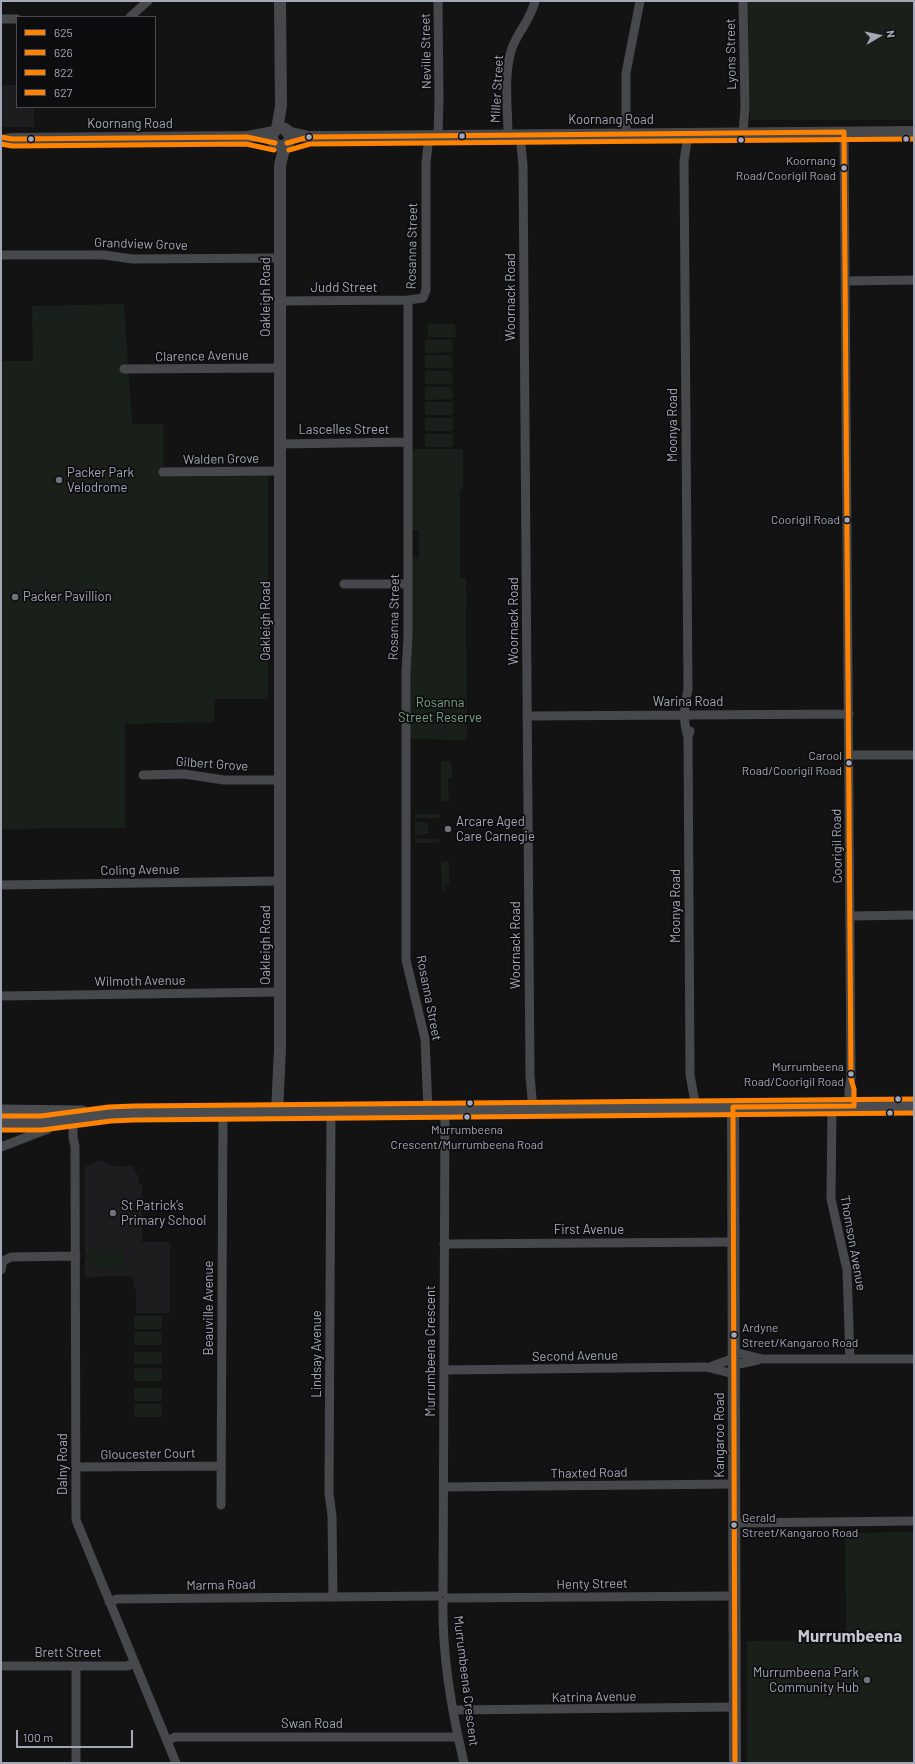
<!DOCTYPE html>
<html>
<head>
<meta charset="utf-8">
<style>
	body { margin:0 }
	#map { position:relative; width:915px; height:1764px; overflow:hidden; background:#131313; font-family:Barlow,sans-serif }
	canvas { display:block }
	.frame { position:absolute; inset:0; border:2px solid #a3a7b5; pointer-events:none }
	.legend { position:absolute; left:16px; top:16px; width:140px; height:92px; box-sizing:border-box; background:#0d0d0f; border:1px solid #494b51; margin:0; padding:5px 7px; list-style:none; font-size:12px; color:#a3a7b5 }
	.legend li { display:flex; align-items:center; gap:8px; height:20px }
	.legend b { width:20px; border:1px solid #494b51 }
	.north { position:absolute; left:859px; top:16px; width:40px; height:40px; -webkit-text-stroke:3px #0d0d0f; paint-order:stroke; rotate:81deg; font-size:11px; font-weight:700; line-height:16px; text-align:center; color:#a3a7b5 }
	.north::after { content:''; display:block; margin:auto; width:14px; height:18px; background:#a3a7b5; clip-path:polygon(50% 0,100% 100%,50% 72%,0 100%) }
	.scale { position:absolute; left:16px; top:1730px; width:117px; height:18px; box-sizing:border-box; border:2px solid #a3a7b5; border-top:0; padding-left:5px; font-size:12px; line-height:14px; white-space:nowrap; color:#a3a7b5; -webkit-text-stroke:3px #0d0d0f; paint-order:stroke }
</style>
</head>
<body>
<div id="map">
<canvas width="915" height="1764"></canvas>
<div class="frame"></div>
<ul class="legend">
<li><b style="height:5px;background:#ff8200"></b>625</li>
<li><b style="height:5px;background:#ff8200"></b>626</li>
<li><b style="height:5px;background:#ff8200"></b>822</li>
<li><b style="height:5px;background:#ff8200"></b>627</li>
</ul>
<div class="north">N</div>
<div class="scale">100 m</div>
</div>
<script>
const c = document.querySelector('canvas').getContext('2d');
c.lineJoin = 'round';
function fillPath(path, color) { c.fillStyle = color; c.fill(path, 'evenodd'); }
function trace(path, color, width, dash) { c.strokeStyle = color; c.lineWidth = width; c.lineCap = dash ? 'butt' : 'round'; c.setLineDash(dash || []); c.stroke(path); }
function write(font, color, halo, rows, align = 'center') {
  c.font = font + ' Barlow,sans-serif'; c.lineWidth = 3.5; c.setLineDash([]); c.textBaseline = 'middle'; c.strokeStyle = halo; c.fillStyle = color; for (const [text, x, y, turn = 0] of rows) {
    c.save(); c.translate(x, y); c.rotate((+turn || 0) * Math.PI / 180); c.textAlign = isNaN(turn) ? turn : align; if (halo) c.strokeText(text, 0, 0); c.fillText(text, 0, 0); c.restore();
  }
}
fillPath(new Path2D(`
	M1,85H17V107H34V127H1Z
	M101,1160L111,1165L121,1167L131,1165L134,1168L139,1178L138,1184H142V1242H170V1313H136V1292L132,1276L85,1277V1166Z`), '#1d1d1f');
fillPath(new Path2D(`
	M748,1H914V120H750Z
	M124,304L132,424H163V477L268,476V699H215L214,722L125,724V828L1,829V361H33L32,306Z
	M428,324H455L456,337H428Z
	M425,340H452L453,352L425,353Z
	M425,355H452L453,368H425Z
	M425,371H452L453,384H425Z
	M425,387H452L453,399L425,400Z
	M425,402H453V415H425Z
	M425,418H453V431H425Z
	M425,434H453V447H425Z
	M411,449H463V489L460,490V578H466L467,740L410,739L412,559L419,558V530H412Z
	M441,761H451L452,777L448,778L449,801H441Z
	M415,814H439V818H415Z
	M415,822L428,823L429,834L415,835Z
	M415,839H439V843H415Z
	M441,861H449V884H445V890H442Z
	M89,1250H124V1268H89Z
	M134,1316H162V1329H134Z
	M134,1332H162V1345H134Z
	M134,1352H162V1364H134Z
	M134,1368H162V1381H134Z
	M134,1388H162V1401H134Z
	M134,1404H162V1417H134Z
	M914,1532V1763H747V1641L846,1640L845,1533Z`), '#19201a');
trace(new Path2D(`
	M130,17L148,1
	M1,19H17
	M844,132L851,1079L849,1089V1106
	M743,133L745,107L743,1
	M626,134V73L640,1
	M688,134L684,161L688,690C684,705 683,722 688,737
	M508,135C508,108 503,75 512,48C518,32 531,19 535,1
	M520,135L523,165L530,1076L533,1109
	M438,136L439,100L438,1
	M1,255H104L133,259L280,258
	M846,281L914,280
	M280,301L408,300
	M124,369L280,368
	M280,444L407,442
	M163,472L280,471
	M344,584H408
	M528,716L849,714
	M690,731L688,737L690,1075L696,1107
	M849,755H914
	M143,775L184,774L224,780H280
	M1,885L280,881
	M851,916L914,915
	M1,996L280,992
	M832,1107L831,1199L847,1270L850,1359
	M428,1110L425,1039L406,960V672L408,636V300L423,298L426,290V163L429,136
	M331,1111L329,1493L332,1516L333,1596
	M73,1115V1138L75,1146L76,1520L176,1763
	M1,1147L48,1129
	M444,1244L734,1242
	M1,1270L3,1261L11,1257L76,1256
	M734,1352L763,1359H914
	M734,1365L758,1360
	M710,1367L734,1358
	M444,1370L706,1367L734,1374
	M76,1467L221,1466
	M444,1487L734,1484
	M221,1505L223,1112
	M735,1523L914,1521
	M443,1592L445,1110
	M448,1598L735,1596
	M109,1602L117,1599L438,1596
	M443,1602C442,1654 452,1713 464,1763
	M1,1666H127L135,1663
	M76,1666V1763
	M454,1710L735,1707
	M167,1741L175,1737H458`), '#47484c', 9);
trace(new Path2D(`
	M272 137a9 9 0 1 1 18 0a9 9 0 1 1-18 0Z
	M277,129L281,106L280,1
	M287,132L309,137H336L914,132
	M1,141L12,139L247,137L274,132
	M733,1107L735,1763
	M277,1112L280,1049V165L285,145`), '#47484c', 12);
trace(new Path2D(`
	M1,1111L82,1112
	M1,1123H41L110,1114L134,1113L914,1106`), '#4b4c50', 13);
trace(new Path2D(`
	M844,132L851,1079L854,1089V1106
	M1,137L12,139L247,137L275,143
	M287,143L309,137L844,132
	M733,1107L735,1763
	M733,1107L854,1106`), '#ff8200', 5);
trace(new Path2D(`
	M1,144L12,146L246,144L274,150
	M289,150L310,144L914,139`), '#ff8200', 5);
trace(new Path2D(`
	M1,1130H42L111,1121L134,1120L914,1113`), '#ff8200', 5);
trace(new Path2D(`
	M1,1116H41L109,1107L134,1106L914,1099`), '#ff8200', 5);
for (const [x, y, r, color] of [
	[462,136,3.5,"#a3a7b5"],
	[309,137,3.5,"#a3a7b5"],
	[31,139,3.5,"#a3a7b5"],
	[906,139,3.5,"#a3a7b5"],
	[741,140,3.5,"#a3a7b5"],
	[844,168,3.5,"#a3a7b5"],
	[59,480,4,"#71737c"],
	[847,520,3.5,"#a3a7b5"],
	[15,597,4,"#71737c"],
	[849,763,3.5,"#a3a7b5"],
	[448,829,4,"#71737c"],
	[851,1074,3.5,"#a3a7b5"],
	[898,1099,3.5,"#a3a7b5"],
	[470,1103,3.5,"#a3a7b5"],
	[890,1113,3.5,"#a3a7b5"],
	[467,1117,3.5,"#a3a7b5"],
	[113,1213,4,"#71737c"],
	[734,1335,3.5,"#a3a7b5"],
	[734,1525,3.5,"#a3a7b5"],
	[867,1680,4,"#71737c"]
]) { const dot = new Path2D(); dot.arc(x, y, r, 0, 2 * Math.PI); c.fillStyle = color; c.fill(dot); trace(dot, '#0d0d0f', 1.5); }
write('12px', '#a3a7b5', '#0d0d0f', [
	["Koornang",836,161],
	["Road/Coorigil Road",836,176],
	["Coorigil Road",840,520],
	["Carool",842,756],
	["Road/Coorigil Road",842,771],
	["Murrumbeena",844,1067],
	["Road/Coorigil Road",844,1082],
	["Murrumbeena",467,1130,"center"],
	["Crescent/Murrumbeena Road",467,1145,"center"],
	["Ardyne",742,1328,"left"],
	["Street/Kangaroo Road",742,1343,"left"],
	["Gerald",742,1518,"left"],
	["Street/Kangaroo Road",742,1533,"left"]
], 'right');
write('13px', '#a3a7b5', '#0d0d0f', [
	["Neville Street",426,51,-91],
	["Lyons Street",731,54,-91],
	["Miller Street",497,89,-87],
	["Koornang Road",611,120],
	["Koornang Road",130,124],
	["Grandview Grove",141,244,2],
	["Rosanna Street",412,246,-89],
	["Judd Street",344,288],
	["Oakleigh Road",266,297,-90],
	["Woornack Road",511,297,-90],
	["Clarence Avenue",202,356,-1],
	["Moonya Road",673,425,-90],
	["Lascelles Street",344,430],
	["Walden Grove",221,459,-1],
	["Rosanna Street",394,617,-89],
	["Oakleigh Road",266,621,-90],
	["Woornack Road",514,621,-90],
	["Warina Road",688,702],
	["Gilbert Grove",212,764,4],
	["Coorigil Road",837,846,-91],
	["Coling Avenue",140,870,-1],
	["Moonya Road",676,906,-90],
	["Oakleigh Road",266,945,-90],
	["Woornack Road",516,945,-90],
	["Wilmoth Avenue",140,981,-1],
	["Rosanna Street",429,998,79],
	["First Avenue",589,1230],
	["Thomson Avenue",853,1243,80],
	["Beauville Avenue",209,1308,-90],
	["Murrumbeena Crescent",431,1351,-90],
	["Lindsay Avenue",317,1354,-90],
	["Second Avenue",575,1356,-1],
	["Kangaroo Road",720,1435,-90],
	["Gloucester Court",148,1454,-1],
	["Dalny Road",63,1464,-90],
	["Thaxted Road",589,1473,-1],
	["Henty Street",592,1584,-1],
	["Marma Road",221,1585,-1],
	["Brett Street",68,1653],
	["Murrumbeena Crescent",466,1681,83],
	["Katrina Avenue",594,1697,-1],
	["Swan Road",312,1724]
]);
write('13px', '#a3a7b5', '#0d0d0f', [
	["Packer Park",67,473],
	["Velodrome",67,488],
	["Packer Pavillion",23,597],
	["Arcare Aged",456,822],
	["Care Carnegie",456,837],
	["St Patrick's",121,1206],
	["Primary School",121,1221],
	["Murrumbeena Park",859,1673,"right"],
	["Community Hub",859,1688,"right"]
], 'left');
write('13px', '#79a17e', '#0d0d0f', [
	["Rosanna",440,703],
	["Street Reserve",440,718]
]);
write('bold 17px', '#c4c7d1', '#0d0d0f', [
	["Murrumbeena",850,1636]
]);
</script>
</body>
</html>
